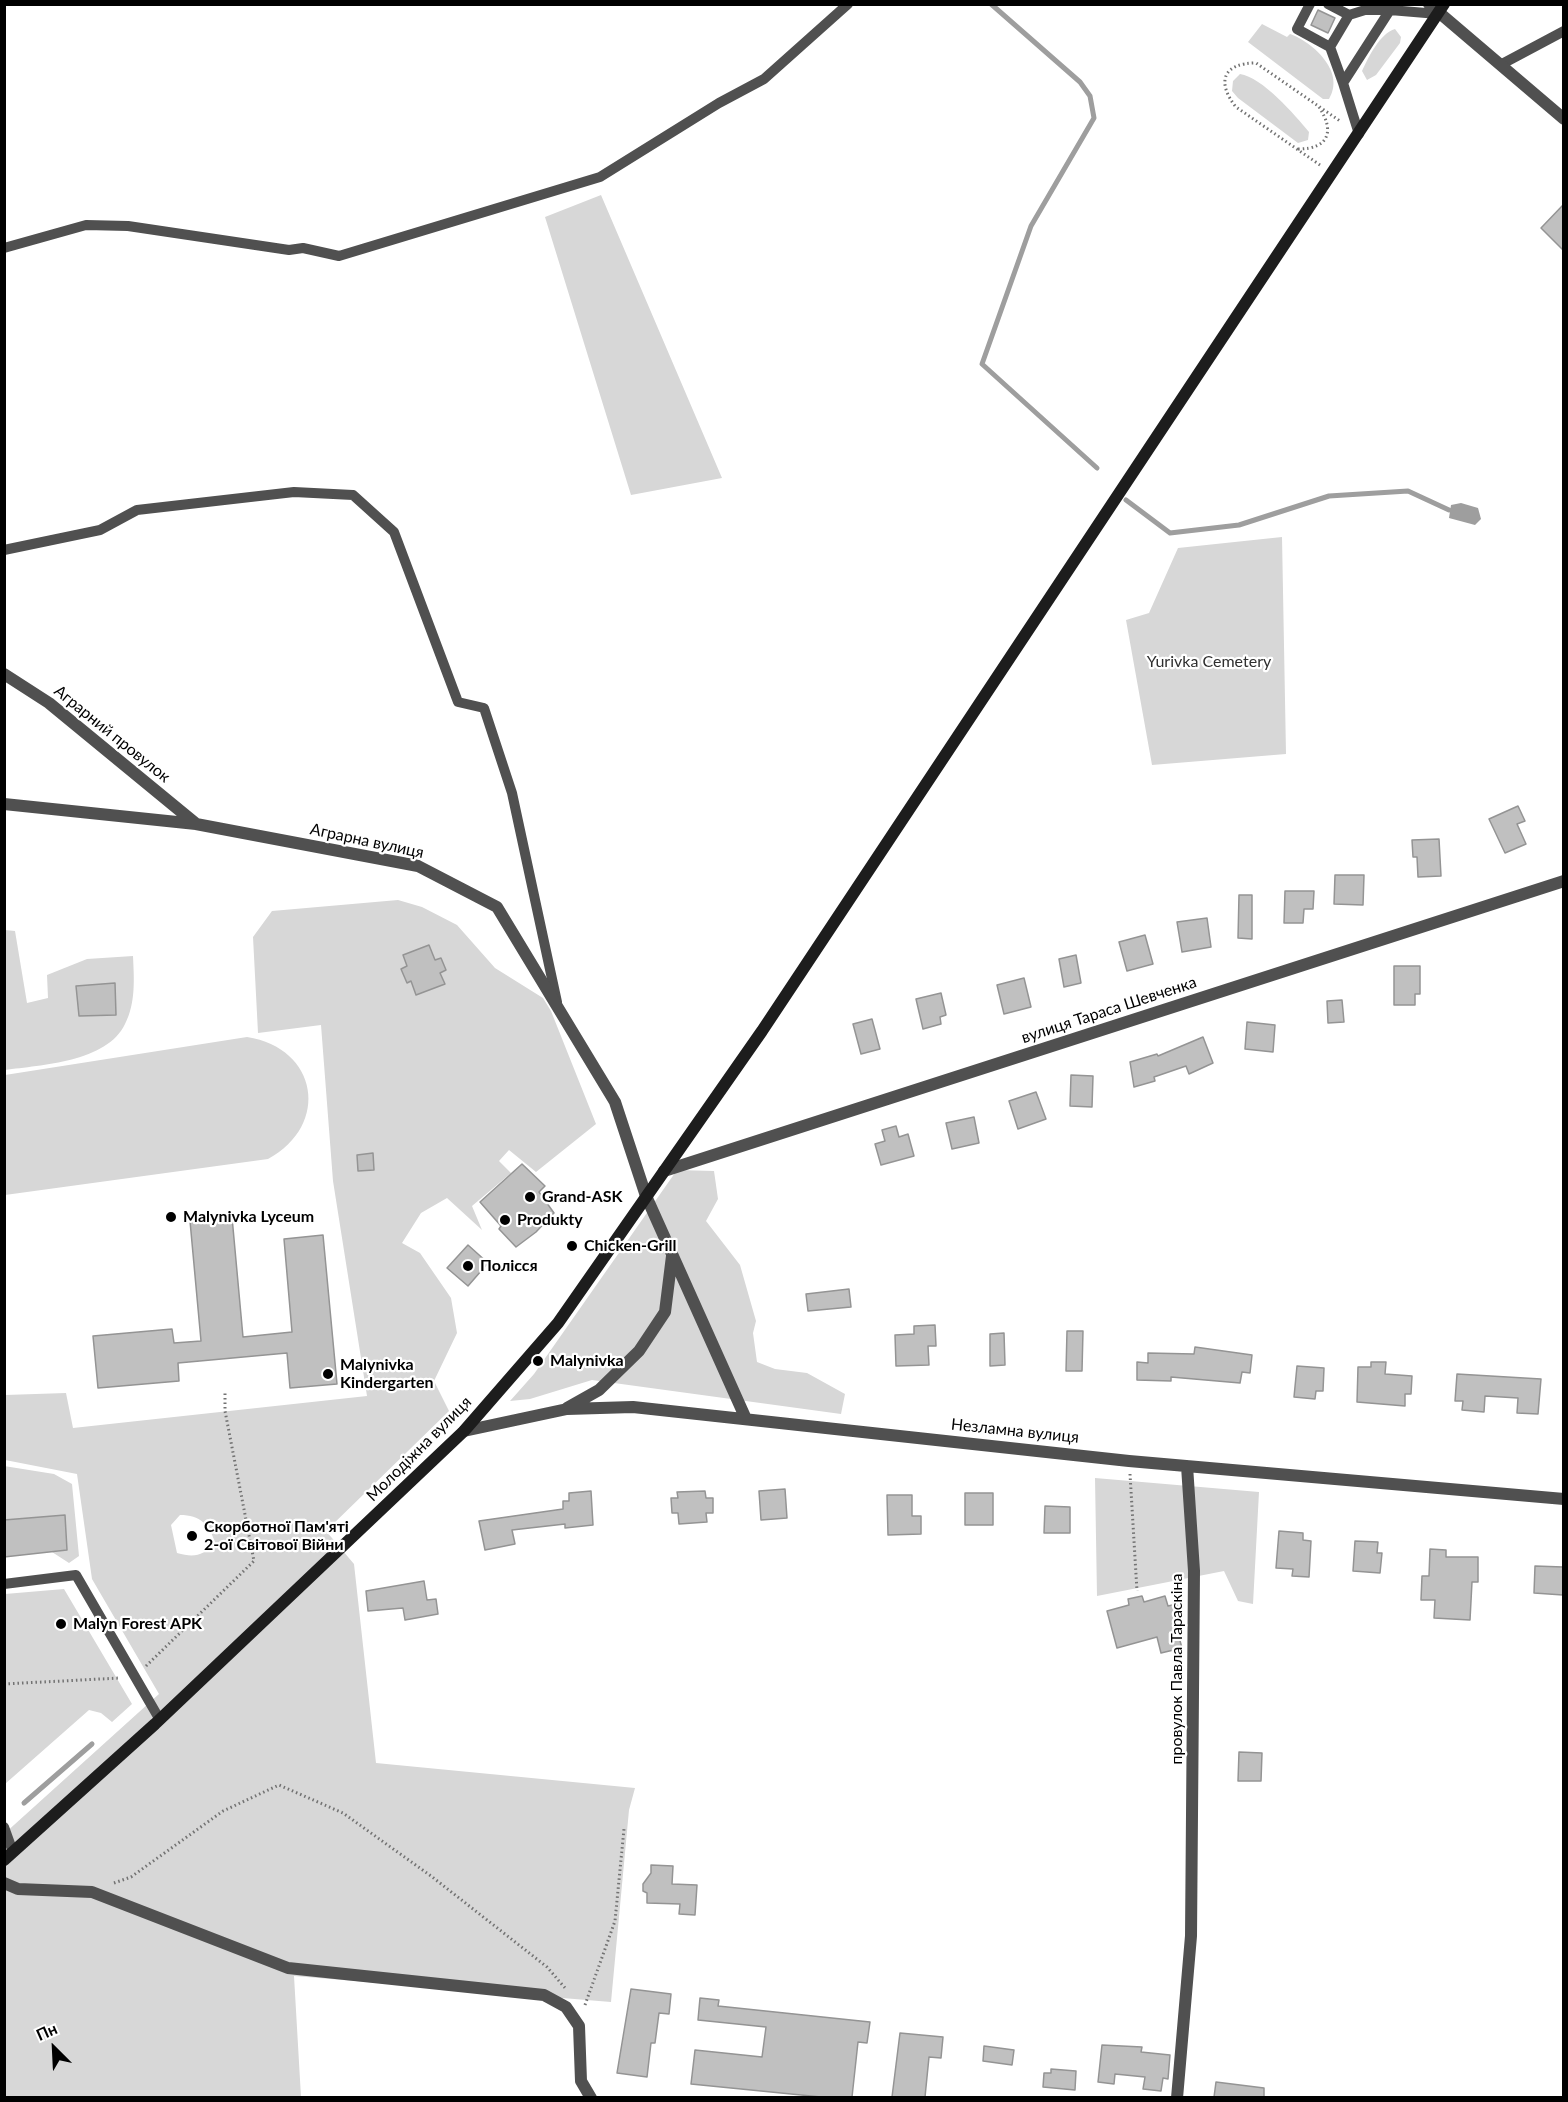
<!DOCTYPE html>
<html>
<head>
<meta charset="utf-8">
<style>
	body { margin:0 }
	#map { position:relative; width:1568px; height:2102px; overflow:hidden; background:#fff; font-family:Lato,sans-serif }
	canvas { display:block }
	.frame { position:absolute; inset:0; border:6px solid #000; pointer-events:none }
	.north { position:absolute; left:24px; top:2018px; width:60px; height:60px; -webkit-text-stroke:4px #fff; paint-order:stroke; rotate:336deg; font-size:16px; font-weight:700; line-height:24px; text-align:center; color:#000 }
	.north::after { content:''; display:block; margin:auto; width:21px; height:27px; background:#000; clip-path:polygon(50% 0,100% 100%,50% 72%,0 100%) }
</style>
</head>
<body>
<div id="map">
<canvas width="1568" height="2102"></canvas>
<div class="frame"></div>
<div class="north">Пн</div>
</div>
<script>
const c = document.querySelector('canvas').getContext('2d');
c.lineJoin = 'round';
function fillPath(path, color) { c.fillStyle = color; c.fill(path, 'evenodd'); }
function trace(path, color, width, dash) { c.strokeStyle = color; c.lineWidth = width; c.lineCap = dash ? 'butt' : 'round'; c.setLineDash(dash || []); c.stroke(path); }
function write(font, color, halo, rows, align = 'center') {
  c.font = font + ' Lato,sans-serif'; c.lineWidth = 4.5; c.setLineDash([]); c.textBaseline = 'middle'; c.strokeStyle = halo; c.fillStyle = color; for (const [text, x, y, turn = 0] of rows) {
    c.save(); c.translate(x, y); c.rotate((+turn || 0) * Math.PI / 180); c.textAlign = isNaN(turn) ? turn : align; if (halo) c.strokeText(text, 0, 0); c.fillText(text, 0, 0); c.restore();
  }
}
fillPath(new Path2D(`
	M1262,24L1287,37L1290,34C1313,42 1346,72 1329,99H1323L1248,42Z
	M1395,29L1401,37L1400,43L1376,75L1367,80L1362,71C1368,58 1380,33 1395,29Z
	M1240,74C1262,77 1295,115 1309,132L1308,140L1298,143L1238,98L1232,91L1233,81Z
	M601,195L722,478L631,495L545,217Z
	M1282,537L1286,754L1152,765L1126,620L1149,613L1178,548Z
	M398,900L422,907L457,925L495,968L543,998L551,1011L596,1124L536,1172L509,1150L499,1161L511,1173L472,1206L482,1230L447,1198L421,1213L402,1243L420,1253L451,1298L457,1333L434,1381L449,1411L326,1531L354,1564L376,1763L635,1788L629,1810L611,2002L294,1976L301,2097H5L4,1834L159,1694L92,1579L77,1474L5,1460V1395L66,1393L73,1428L367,1396L333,1181L321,1025L258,1033L253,937L272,911ZM180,1515C200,1515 210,1525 215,1543C203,1556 194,1558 177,1553L171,1525Z
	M5,930L15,931L27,1003L48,998L47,975L87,959L133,956C134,978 136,1003 125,1024C107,1062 41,1065 5,1070Z
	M247,1037C318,1048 331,1125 268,1159L5,1195V1075Z
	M677,1170L714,1171L718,1199L706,1221L740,1265L756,1321L753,1333L757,1362L775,1369L807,1373L845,1394L841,1414L592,1380L530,1399L510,1401L534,1374Z
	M4,1466L54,1474L72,1484L79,1556L69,1563L52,1552L67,1550L5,1520Z
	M1095,1478L1259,1492L1253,1604L1238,1601L1224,1571L1097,1596Z
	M64,1589L132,1704L112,1722L101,1713L89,1710L5,1784V1594Z`), '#d7d7d7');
fillPath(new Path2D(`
	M1461,503L1478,508L1481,519L1475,525L1449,518L1451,505Z`), '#9e9e9e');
trace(new Path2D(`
	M991,4L1080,82L1090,96L1094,118L1031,226L982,364L1097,468
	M1126,500L1170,533L1239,525L1329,496L1408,491L1449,510
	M24,1803L92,1744`), '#9e9e9e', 5);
const building = new Path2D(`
	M1318,10L1335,18L1328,33L1311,25Z
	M1563,205V250L1541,228Z
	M1518,806L1525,821L1517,824L1526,844L1505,853L1489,819Z
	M1439,839L1441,876L1418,877L1417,857H1413L1412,840Z
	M1335,875H1364L1363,905L1334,904Z
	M1285,891H1314L1313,909H1304L1303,923H1284Z
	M1239,895H1252V939L1238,938Z
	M1207,918L1211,947L1182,952L1177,922Z
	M1145,935L1153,964L1127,971L1119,942Z
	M429,945L435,960L441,958L446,970L440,973L445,984L416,995L411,981L407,983L401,969L407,966L403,955Z
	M1076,955L1081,983L1064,987L1059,959Z
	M1394,966H1420V994H1415V1005H1394Z
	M1024,978L1031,1007L1004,1014L997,985Z
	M115,983L116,1015L79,1016L76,986Z
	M941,993L946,1015L940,1017L941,1024L923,1029L916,999Z
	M1342,1000L1344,1022L1328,1023L1327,1001Z
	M872,1019L880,1049L861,1054L853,1024Z
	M1247,1022L1275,1025L1273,1052L1245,1049Z
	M1203,1037L1213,1063L1189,1074L1186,1066L1154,1077L1155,1081L1134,1087L1130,1062L1157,1054L1158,1056Z
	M1071,1075L1093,1076L1092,1107L1070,1106Z
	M1036,1092L1046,1119L1018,1129L1009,1101Z
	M974,1117L979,1143L952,1149L946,1123Z
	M896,1126L899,1137L908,1134L914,1156L881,1165L875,1144L885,1141L882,1130Z
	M373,1153L374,1170L358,1171L357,1155Z
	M522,1164L545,1186L539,1192L554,1213L536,1232L516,1247L499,1229L501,1226L480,1202Z
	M232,1217L243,1337L292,1332L284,1239L323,1235L337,1384L290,1388L287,1353L178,1363L179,1381L98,1388L93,1336L172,1329L174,1343L201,1341L190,1221Z
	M468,1245L488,1263L468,1286L447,1268Z
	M849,1289L851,1307L808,1311L806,1294Z
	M935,1325L936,1346H928L929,1365L896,1366L895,1335L914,1334V1326Z
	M1067,1331H1083L1082,1371H1066Z
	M1004,1333L1005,1365L990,1366V1334Z
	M1195,1347L1252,1355L1250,1373L1242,1372L1240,1383L1171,1377V1381L1137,1380V1362L1148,1363V1353L1194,1354Z
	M1371,1362H1386L1385,1374L1412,1376L1411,1394H1405V1406L1357,1402L1358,1367H1371Z
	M1297,1366L1324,1368L1323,1391H1316L1315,1399L1294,1397Z
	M1457,1374L1541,1379L1538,1414L1517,1413L1518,1398L1485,1396L1484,1412L1462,1410L1463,1401H1455Z
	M785,1489L787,1518L761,1520L759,1491Z
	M591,1491L593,1525L565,1528V1524L512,1530L515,1544L485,1550L479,1521L563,1509V1501H569V1493Z
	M705,1491L706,1498H713V1513H706L707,1522L679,1524L678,1513H672L671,1498H678L677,1492Z
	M965,1493H993V1525H965Z
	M887,1495H912V1516H921V1534L888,1535Z
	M1045,1506L1070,1507V1533H1044Z
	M65,1515L67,1550L4,1557V1520Z
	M1279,1531L1303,1533V1540L1311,1541L1309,1577L1292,1576L1293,1569L1276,1568Z
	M1355,1541L1378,1542L1377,1553H1382L1380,1573L1353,1571Z
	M1430,1549L1446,1550V1557H1478V1582H1472L1470,1620L1434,1618L1435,1600H1421L1422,1576H1429Z
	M1535,1566L1563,1567V1595L1534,1593Z
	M424,1581L427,1600L436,1599L438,1614L405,1620L403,1608L368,1611L366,1591Z
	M1142,1596L1144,1602L1165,1596L1168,1606L1177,1604L1182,1625L1176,1626L1182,1648L1161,1653L1157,1637L1117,1648L1107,1611L1129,1605L1128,1599Z
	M1239,1752L1262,1753L1261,1781H1238Z
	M651,1865L673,1866L672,1884L697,1885L695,1915L679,1914L680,1904L647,1903V1893L643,1891V1884L651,1873Z
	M631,1989L671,1994L669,2014L659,2013L655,2043H651L647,2077L617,2073Z
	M700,1998L719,2000L718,2006L870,2022L867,2043L858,2042L852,2097H821L691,2084L695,2050L762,2057L766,2027L698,2020Z
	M900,2033L943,2037L941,2058L929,2057L925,2097H892Z
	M1102,2045L1142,2047L1141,2052L1170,2055L1168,2079L1163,2078L1161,2091L1143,2089L1145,2077L1115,2074L1114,2084L1098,2082Z
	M984,2046L1014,2050L1012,2065L983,2061Z
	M1051,2069L1076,2071L1075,2090L1043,2087L1044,2073H1051Z
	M1216,2082L1264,2088V2097H1214Z`);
fillPath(building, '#c0c0c0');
trace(building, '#949494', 1.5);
trace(new Path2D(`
	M1298,149C1329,149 1335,131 1319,107
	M1320,165L1236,107C1216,82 1223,63 1256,63L1340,121
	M1130,1474L1137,1591
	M146,1666L254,1561L225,1411V1391
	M4,1684L120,1678
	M114,1883L131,1877L223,1811L279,1785L343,1813L431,1876L547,1967L566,1989
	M585,2005L615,1921L624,1829`), '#727272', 3, [1.5, 3]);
trace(new Path2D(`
	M1310,4L1297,29L1330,47
	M1328,4L1349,15
	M1502,64L1564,31
	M1343,83L1330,47L1349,15L1365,10H1390
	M1359,134L1343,83L1390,10L1438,14
	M4,248L86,225L128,226L289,250L303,248L339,256L600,177L719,103L764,79L848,4
	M4,550L100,530L137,510L294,492L353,495L394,532L458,702L484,708L512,793L557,1002
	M4,1584L76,1575L160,1720
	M4,1827L13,1852`), '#505050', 10);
trace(new Path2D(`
	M1429,4L1564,119
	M4,674L49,703L195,823
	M4,804L196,824L418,866L497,907L615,1102L646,1196L746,1419
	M664,1171L1564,881
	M567,1408L599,1390L639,1351L665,1312L672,1256
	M464,1431L567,1409L633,1407L1129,1461L1564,1499
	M4,1883L18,1889L92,1892L288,1968L544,1995L566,2007L579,2026L581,2081L591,2098
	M1177,2098L1191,1936L1194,1571L1187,1466`), '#505050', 12);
trace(new Path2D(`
	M4,1860L155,1724L464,1431L558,1323L762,1031L1444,4`), '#1d1d1d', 12);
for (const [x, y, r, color] of [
	[530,1197,6,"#000"],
	[171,1217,6,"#000"],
	[505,1220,6,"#000"],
	[572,1246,6,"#000"],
	[468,1266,6,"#000"],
	[538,1361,6,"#000"],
	[328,1374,6,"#000"],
	[192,1536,6,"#000"],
	[61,1624,6,"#000"]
]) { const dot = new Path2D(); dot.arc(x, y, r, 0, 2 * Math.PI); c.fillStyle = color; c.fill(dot); trace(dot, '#fff', 2); }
write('16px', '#2e2e2e', '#fff', [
	["Yurivka Cemetery",1209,662]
]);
write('16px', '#000', '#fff', [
	["Аграрний провулок",112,734,39],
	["Аграрна вулиця",367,841,12],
	["вулиця Тараса Шевченка",1109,1010,-18],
	["Незламна вулиця",1015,1431,6],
	["Молодіжна вулиця",419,1449,-45],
	["провулок Павла Тараскіна",1177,1669,-90]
]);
write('bold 16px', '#000', '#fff', [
	["Grand-ASK",542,1197],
	["Malynivka Lyceum",183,1217],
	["Produkty",517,1220],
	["Chicken-Grill",584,1246],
	["Полісся",480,1266],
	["Malynivka",550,1361],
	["Malynivka",340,1365],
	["Kindergarten",340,1383],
	["Скорботної Пам'яті",204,1527],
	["2-ої Світової Війни",204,1545],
	["Malyn Forest APK",73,1624]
], 'left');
</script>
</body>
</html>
